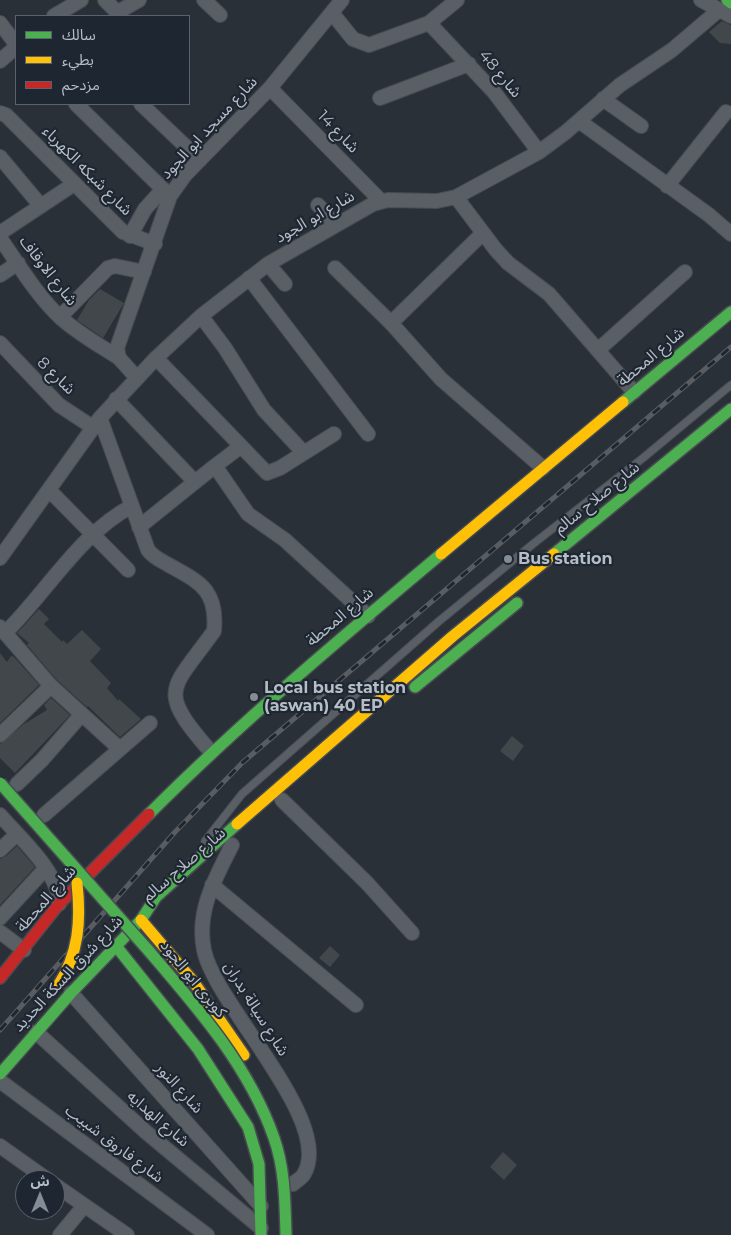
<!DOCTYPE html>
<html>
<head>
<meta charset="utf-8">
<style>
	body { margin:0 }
	#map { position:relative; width:731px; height:1235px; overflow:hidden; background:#2a3037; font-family:Montserrat,"Noto Sans Arabic",sans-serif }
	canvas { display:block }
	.legend { position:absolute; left:15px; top:15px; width:175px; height:90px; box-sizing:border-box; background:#1e2731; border:1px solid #5a636d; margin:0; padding:6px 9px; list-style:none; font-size:15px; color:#b5bdc7 }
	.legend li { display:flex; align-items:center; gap:10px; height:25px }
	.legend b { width:25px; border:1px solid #5a636d }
	.north { position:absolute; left:15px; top:1170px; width:50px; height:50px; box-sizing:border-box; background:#1e2731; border:1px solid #5a636d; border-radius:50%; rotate:0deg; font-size:14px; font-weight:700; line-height:20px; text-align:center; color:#b5bdc7 }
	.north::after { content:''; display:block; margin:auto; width:18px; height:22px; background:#848c95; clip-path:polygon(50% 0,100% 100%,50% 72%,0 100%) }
</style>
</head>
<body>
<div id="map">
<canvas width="731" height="1235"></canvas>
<ul class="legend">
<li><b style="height:6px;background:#4caf50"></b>سالك</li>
<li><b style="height:6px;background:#ffc107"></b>بطيء</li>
<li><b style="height:6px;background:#c62828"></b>مزدحم</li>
</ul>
<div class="north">ش</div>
</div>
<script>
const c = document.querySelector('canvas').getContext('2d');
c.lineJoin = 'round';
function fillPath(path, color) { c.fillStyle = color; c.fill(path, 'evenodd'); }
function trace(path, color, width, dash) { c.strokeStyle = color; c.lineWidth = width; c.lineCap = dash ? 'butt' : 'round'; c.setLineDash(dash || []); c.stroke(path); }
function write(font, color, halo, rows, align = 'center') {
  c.font = font + ' Montserrat,"Noto Sans Arabic",sans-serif'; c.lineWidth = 4.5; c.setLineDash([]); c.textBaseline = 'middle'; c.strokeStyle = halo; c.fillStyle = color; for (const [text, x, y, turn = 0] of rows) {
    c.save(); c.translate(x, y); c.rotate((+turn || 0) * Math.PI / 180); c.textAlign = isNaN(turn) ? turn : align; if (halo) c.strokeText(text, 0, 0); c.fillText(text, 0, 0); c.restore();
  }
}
fillPath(new Path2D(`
	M722,21L731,25V44L720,43L709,32Z
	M100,289L124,303L103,338L77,320L89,300Z
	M39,609L49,619L44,624L62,642L63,640L67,644L82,630L101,649L90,661L111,683L107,688L118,701L119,699L141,719L120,737L88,706L87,707L57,680L27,645L29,643L17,633Z
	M0,653L7,662L11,656L14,657L39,685L0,723Z
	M51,698L70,715L15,773L0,758V744L24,724L47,710L44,705Z
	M512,736L524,746L513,761L500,751Z
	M17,846L35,867L0,905V859L6,856Z
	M330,946L340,955L330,967L319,958Z
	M503,1152L517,1165L504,1180L490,1167Z`), '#42474c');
const lane = new Path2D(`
	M205,841L242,794L438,622L533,544L643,458L731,385`);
const street = new Path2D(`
	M105,0L121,16
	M204,0L220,15
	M701,0L731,16
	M118,12L139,0
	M332,13L353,39L369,45L429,23L457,0
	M54,16L81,0
	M0,23L16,44
	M429,23L494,92L539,152
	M0,61L16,47
	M270,88L381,201
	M380,98L469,64
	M603,99L641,126
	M76,104L170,196
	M141,104L200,160
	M0,113L6,115L123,232L155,244
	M579,121L709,215L731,234
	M0,157L41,206
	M667,186L726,112
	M456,197L496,250L508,263L549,294L634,392
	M318,205L335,224
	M0,233L74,184
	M130,236L145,209L163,189
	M0,238C19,265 37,296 61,318C79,334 99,345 119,358
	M268,264L285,284
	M335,268L391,323L441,379L543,468
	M0,275L18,263
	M249,278L368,434
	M201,316L225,348L264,410L304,453
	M60,317L108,268L115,266L144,272
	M391,323L482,234
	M0,343L59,405L94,428
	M598,350L685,272
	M156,358L267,473L280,468L334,434
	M137,378L119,358L117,348L170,196L185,175L270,88L342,0
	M116,399L195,482L215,466L248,514L285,540L368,616
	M100,418L148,550C153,557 160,560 167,564C199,582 218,589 214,631C171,691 156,689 211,752
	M215,466L240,447
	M49,490L128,570
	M139,527L195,482
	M0,558L100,418L156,358L201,316L268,264L373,204L388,200L437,201L456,197L539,152L566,132L620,85L672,50L719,10
	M0,627L51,686L120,749
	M5,633C47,592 79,534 132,506
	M0,735L51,686
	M17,784L42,760L82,714
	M282,800L367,883L412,933
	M0,815C20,838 60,873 59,904
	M44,815L150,723
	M232,845C215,879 196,911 204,950C215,1005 335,1121 304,1174C302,1178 296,1181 293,1184
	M0,850L17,834
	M212,885L356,1005
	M0,918L45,869
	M0,932L24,950
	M71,993L261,1206
	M36,1032L146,1132L261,1228
	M0,1081L207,1235
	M0,1146L48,1180
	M55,1185L127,1235
	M60,1235L84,1206`);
const fast = new Path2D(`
	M727,0L731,3
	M623,402L731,312
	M554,554L731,409
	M415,687L517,603
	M149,814C241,722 341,638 441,554
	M116,946L198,1049L248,1127L259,1164L261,1235
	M0,1074L71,993L141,920L156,897L237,824`);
const slow = new Path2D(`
	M441,554L623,402
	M237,824L453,636L554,554
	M141,920L193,981L244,1055`);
const jam = new Path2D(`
	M0,978L59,904L149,814`);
trace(lane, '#484c52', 9);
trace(street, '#484c52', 16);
trace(fast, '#484c52', 14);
trace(slow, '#484c52', 14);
trace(jam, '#484c52', 14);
trace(lane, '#5a5e65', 7);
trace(street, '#5a5e65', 14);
trace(fast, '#4caf50', 11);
trace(slow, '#ffc107', 11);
trace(jam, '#c62828', 11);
const rail = new Path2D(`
	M0,1030L175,832L242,763L731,347`);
trace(rail, '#595d62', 5);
trace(rail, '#1e2731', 3, [9]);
const fastBridge = new Path2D(`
	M0,783C49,839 99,894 148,950C197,1007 249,1066 274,1138C285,1169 285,1202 286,1235`);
const slowBridge = new Path2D(`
	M58,986C79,953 81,921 77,883`);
trace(fastBridge, '#484d54', 14, []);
trace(slowBridge, '#484d54', 14, []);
trace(fastBridge, '#4caf50', 11);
trace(slowBridge, '#ffc107', 11);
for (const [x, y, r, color] of [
	[508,559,5,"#848c95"],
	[254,697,5,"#848c95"]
]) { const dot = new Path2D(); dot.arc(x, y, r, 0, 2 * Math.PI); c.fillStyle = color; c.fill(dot); trace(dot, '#1e2731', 2); }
write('16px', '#b5bdc7', '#1e2731', [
	["شارع 48",500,74,50],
	["شارع مسجد ابو الجود",209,128,-47],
	["شارع 14",338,132,46],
	["شارع شبكه الكهرباء",87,171,45],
	["شارع ابو الجود",315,217,-30],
	["شارع الاوقاف",48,271,52],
	["شارع المحطة",651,357,-40],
	["شارع 8",56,376,44],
	["شارع صلاح سالم",597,498,-39],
	["شارع المحطة",340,617,-40],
	["شارع صلاح سالم",184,865,-41],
	["شارع المحطة",46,899,-49],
	["شارع شرق السكة الحديد",68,974,-47],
	["كوبرى ابو الجود",193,979,51],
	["شارع سيالة بدران",256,1009,58],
	["شارع النور",179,1088,48],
	["شارع الهدايه",158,1119,41],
	["شارع فاروق شبيب",114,1144,37]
]);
write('bold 16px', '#b5bdc7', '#1e2731', [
	["Bus station",518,559],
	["Local bus station",264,688],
	["(aswan) 40 EP",264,706]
], 'left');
</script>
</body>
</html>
